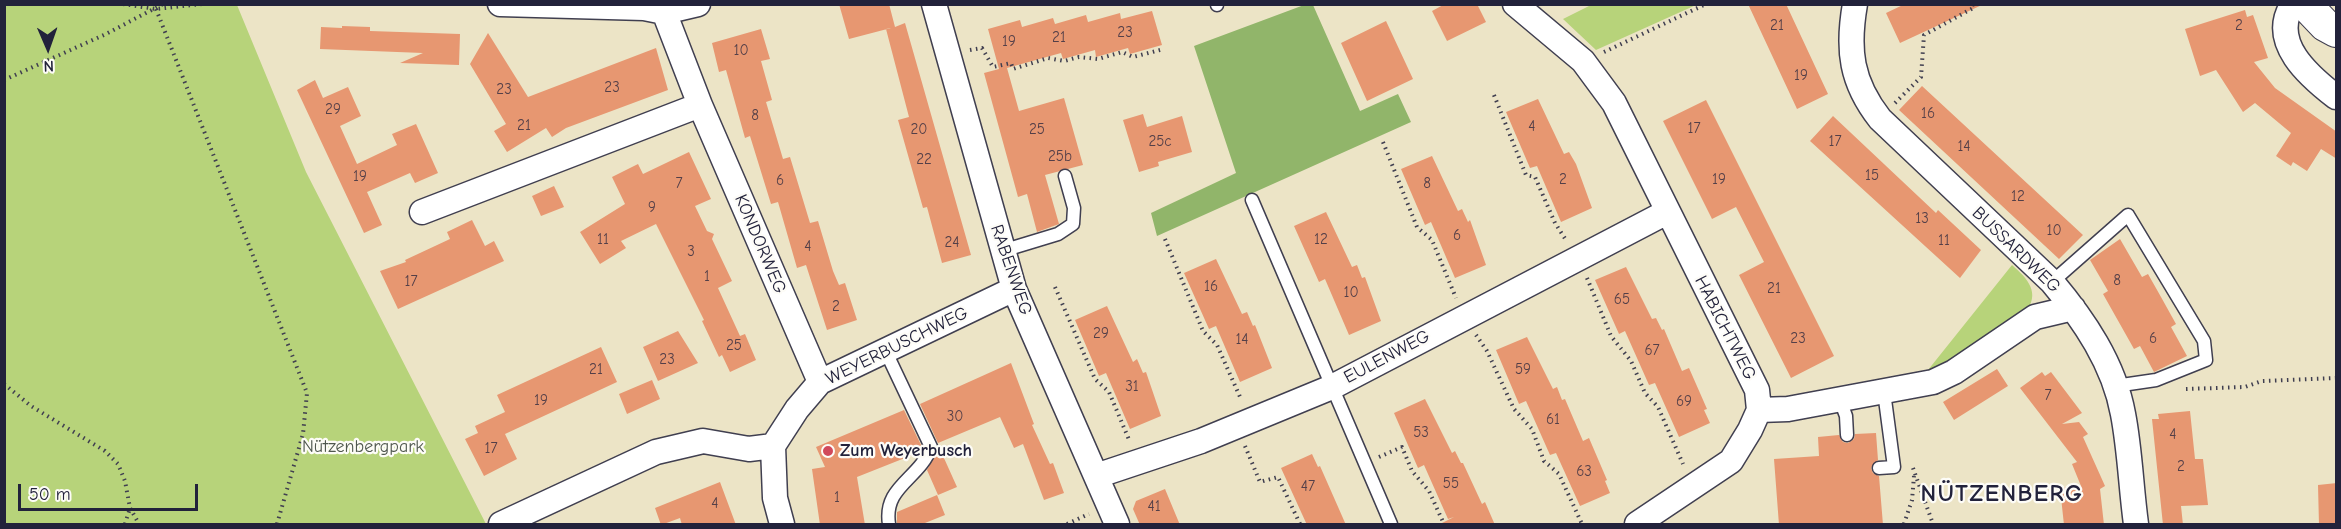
<!DOCTYPE html>
<html>
<head>
<meta charset="utf-8">
<style>
	body { margin:0 }
	#map { position:relative; width:2341px; height:529px; overflow:hidden; background:#ece4c6; font-family:"Comic Neue",sans-serif }
	canvas { display:block }
	.frame { position:absolute; inset:0; border:6px solid #22223b; pointer-events:none }
	.north { position:absolute; left:18px; top:18px; width:60px; height:60px; -webkit-text-stroke:4px #fdfcf7; paint-order:stroke; rotate:178deg; font-size:16px; font-weight:700; line-height:24px; text-align:center; color:#22223b }
	.north::after { content:''; display:block; margin:auto; width:21px; height:27px; background:#22223b; clip-path:polygon(50% 0,100% 100%,50% 72%,0 100%) }
	.scale { position:absolute; left:18px; top:484px; width:180px; height:27px; box-sizing:border-box; border:3px solid #22223b; border-top:0; padding-left:8px; font-size:18px; line-height:21px; white-space:nowrap; color:#22223b; -webkit-text-stroke:4px #fdfcf7; paint-order:stroke }
</style>
</head>
<body>
<div id="map">
<canvas width="2341" height="529"></canvas>
<div class="frame"></div>
<div class="north">N</div>
<div class="scale">50 m</div>
</div>
<script>
const c = document.querySelector('canvas').getContext('2d');
c.lineJoin = 'round';
function fillPath(path, color) { c.fillStyle = color; c.fill(path, 'evenodd'); }
function trace(path, color, width, dash) { c.strokeStyle = color; c.lineWidth = width; c.lineCap = dash ? 'butt' : 'round'; c.setLineDash(dash || []); c.stroke(path); }
function write(font, color, halo, rows, align = 'center') {
  c.font = font + ' "Comic Neue",sans-serif'; c.lineWidth = 4.5; c.setLineDash([]); c.textBaseline = 'middle'; c.strokeStyle = halo; c.fillStyle = color; for (const [text, x, y, turn = 0] of rows) {
    c.save(); c.translate(x, y); c.rotate((+turn || 0) * Math.PI / 180); c.textAlign = isNaN(turn) ? turn : align; if (halo) c.strokeText(text, 0, 0); c.fillText(text, 0, 0); c.restore();
  }
}
fillPath(new Path2D(`
	M5,4L237,5L306,172L486,524H5Z
	M1593,4H1696V5L1596,50L1563,19Z
	M2012,265C2028,279 2041,293 2025,313L1937,369L1928,370Z`), '#b7d37a');
fillPath(new Path2D(`
	M1304,5H1313L1360,111L1398,94L1411,122L1157,236L1151,213L1236,173L1194,46Z`), '#91b56a');
fillPath(new Path2D(`
	M839,4H889L895,27L905,23L971,255L942,263L927,207L923,208L898,120L909,117L886,29L891,28L849,39Z
	M1445,4H1477L1486,22L1447,41L1432,11Z
	M1748,4H1786L1828,94L1797,109Z
	M1905,4H1984L1900,43L1886,13Z
	M2245,10L2247,17L2253,15L2268,58L2254,62L2275,88L2337,132V159L2321,149L2307,171L2293,162L2291,166L2276,156L2291,133L2255,103L2243,112L2216,70L2200,76L2185,29Z
	M1152,11L1162,45L1130,54L1128,48L1096,57L1095,50L1063,59L1061,53L1007,68L1019,111L1064,98L1083,165L1045,175L1059,224L1037,232L1027,194L1018,197L984,73L999,69L988,29L1020,20L1022,27L1053,18L1055,24L1086,15L1088,22L1120,13L1121,19Z
	M1386,21L1413,79L1367,101L1341,43Z
	M342,26L370,27V31L460,34L459,65L400,63L423,53L320,49L321,27L342,28Z
	M761,29L770,59L761,61L772,100L766,102L783,159L790,157L810,223L818,221L833,271L839,285L845,283L857,320L827,330L806,265L797,268L778,202L771,204L750,136L745,138L726,70L719,72L712,43Z
	M488,33L528,97L656,48L668,90L566,128L552,137L546,128L507,152L494,131L506,124L470,64Z
	M315,80L323,98L348,87L361,116L340,126L357,164L397,145L392,134L416,124L438,173L415,183L410,173L367,192L382,225L364,233L297,90Z
	M1922,86L2083,235L2059,259L1899,110Z
	M1538,99L1564,154L1569,152L1576,164L1592,208L1561,222L1537,166L1530,168L1506,112Z
	M1706,100L1834,356L1791,378L1739,275L1764,262L1736,207L1712,219L1663,121Z
	M1143,114L1147,127L1182,116L1192,152L1158,162L1159,166L1139,172L1123,120Z
	M1833,116L1936,213L1938,210L1981,250L1960,278L1810,141Z
	M689,152L711,199L695,206L707,231L714,234L712,239L732,281L718,288L740,336L745,334L756,360L730,372L722,355L719,357L702,321L704,320L656,224L621,241L626,248L600,264L580,232L625,204L612,177L638,164L643,174Z
	M1432,156L1458,211L1462,209L1468,222L1470,220L1486,265L1455,278L1431,222L1425,225L1401,169Z
	M554,186L564,207L541,216L532,196Z
	M1326,212L1352,267L1357,265L1362,278L1365,277L1381,321L1349,335L1325,279L1319,282L1294,226Z
	M472,220L485,246L494,241L504,261L398,309L380,271L406,262L405,260L450,239L447,232Z
	M2120,239L2142,277L2148,274L2161,297L2176,324L2171,327L2187,356L2154,372L2140,346L2134,349L2103,294L2108,291L2090,260Z
	M1216,259L1242,314L1247,312L1253,326L1255,325L1272,368L1240,382L1216,326L1209,329L1184,273Z
	M1626,267L1652,319L1656,318L1662,330L1664,329L1682,371L1689,368L1707,409L1704,410L1710,423L1679,437L1655,383L1649,385L1625,331L1619,334L1595,280Z
	M1107,306L1133,362L1137,359L1143,373L1146,372L1161,416L1130,429L1106,373L1099,376L1075,320Z
	M678,331L698,363L658,381L643,347Z
	M1527,337L1553,389L1557,387L1562,400L1565,399L1583,441L1589,438L1607,480L1605,481L1610,493L1580,506L1556,453L1550,455L1526,401L1519,404L1496,350Z
	M601,347L617,382L505,434L517,459L484,476L465,439L478,433L475,426L505,412L497,395Z
	M1011,363L1034,424L1032,425L1050,464L1053,463L1064,493L1044,500L1023,444L1014,448L1000,417L938,443L920,404Z
	M1997,369L2008,386L1954,420L1943,402Z
	M2042,372L2045,376L2051,372L2082,413L2062,424L2079,422L2088,434L2083,437L2105,486L2100,489L2104,525H2064L2060,488L2081,486L2072,464L2077,462L2020,388Z
	M652,380L660,399L627,414L619,394Z
	M1425,399L1452,453L1455,451L1461,463H1463L1482,504L1485,502L1495,525H1438L1454,517L1448,519L1424,465L1418,468L1394,413Z
	M904,410L922,447L920,452L857,477L865,525H820L812,469L825,467L816,447Z
	M2190,411L2195,459H2203L2208,505L2181,506L2183,525H2163L2152,419H2159L2158,414Z
	M1876,433L1878,460L1871,468L1873,473L1879,476L1883,525H1779L1774,459L1819,456L1818,437L1839,435L1843,442L1848,443L1854,439L1855,434Z
	M939,447L957,487L938,495L927,470Z
	M1312,454L1318,467L1320,466L1346,525H1307L1281,468Z
	M720,482L736,525H682L680,518L661,525L655,508Z
	M2337,483V525H2319L2318,485Z
	M1165,489L1180,525H1140L1133,509L1136,501Z
	M937,495L945,515L920,525H897V512Z`), '#e79771');
const service = new Path2D(`
	M1217,5V4
	M1252,200L1391,524
	M1002,251L1058,234L1073,224L1074,208L1065,176
	M2052,282L2128,215L2204,341L2206,360L2156,380L2115,386
	M886,352L931,447C920,479 883,486 889,524
	M1840,400L1846,416L1847,435
	M1879,468L1894,467L1884,392`);
const minor = new Path2D(`
	M500,4L644,8L664,12L698,4
	M661,4L700,105L820,382
	M934,4L1014,289L1117,524
	M1515,4L1583,61L1614,103L1757,390L1759,410
	M1855,4C1847,50 1851,82 1880,119L2052,282C2084,320 2114,364 2123,414C2130,450 2131,488 2136,524
	M2293,4C2268,42 2310,77 2336,97
	M422,212L700,105
	M1759,410L1788,409L1933,382L1954,372L2035,317L2073,308
	M773,446L775,498L782,524
	M1096,476L1201,441L1332,387L1667,212
	M501,524L656,452L703,441L749,449L773,446L797,409L820,382L1014,289
	M1637,524L1731,461L1750,430L1759,410`);
const tertiary = new Path2D(`
	M2305,4L2325,25L2336,31`);
trace(service, '#403f50', 15);
trace(minor, '#403f50', 27);
trace(tertiary, '#403f50', 34);
trace(new Path2D(`
	M123,4L156,9L202,4
	M156,9L307,393L303,434L277,524
	M970,50L982,48L993,67L1011,63L1013,69L1048,58L1064,61L1079,57L1098,59L1122,52L1133,57L1164,49
	M1604,52L1706,4
	M4,80L106,34L163,4
	M1494,95L1526,175L1535,177L1555,223L1566,240
	M1895,103L1921,77L1924,35L1975,7L1974,4
	M1383,142L1417,227L1432,240L1456,298
	M1165,239L1203,331L1217,345L1241,399
	M1587,278L1611,336L1631,361L1645,393L1658,407L1683,464
	M1055,287L1095,379L1109,392L1130,442
	M1476,335L1487,351L1514,409L1532,429L1544,461L1559,474L1582,524
	M4,384L31,406L105,451L118,464L125,481L130,508L139,524
	M2186,389L2245,387L2262,381L2336,378
	M1245,446L1260,482L1278,477L1300,524
	M1379,457L1402,447L1412,471L1429,491L1444,524
	M1913,468L1933,524
	M125,524L130,508
	M1067,524L1089,514
	M1904,524L1912,500L1914,476`), '#403f50', 4, [1.5, 4.5]);
trace(service, '#fff', 12);
trace(minor, '#fff', 24);
trace(tertiary, '#fff', 32);
for (const [x, y, r, color] of [
	[828,451,6,"#d1495b"]
]) { const dot = new Path2D(); dot.arc(x, y, r, 0, 2 * Math.PI); c.fillStyle = color; c.fill(dot); trace(dot, '#fdfcf7', 2); }
write('15px', '#533f48', null, [
	["21",1777,26],
	["2",2239,26],
	["23",1125,33],
	["21",1059,38],
	["19",1009,42],
	["10",741,51],
	["19",1801,76],
	["23",612,88],
	["23",504,90],
	["29",333,110],
	["16",1928,114],
	["8",755,116],
	["21",524,126],
	["4",1532,127],
	["17",1694,129],
	["20",919,130],
	["25",1037,130],
	["25c",1160,142],
	["17",1835,142],
	["14",1964,147],
	["25b",1060,157],
	["22",924,160],
	["15",1872,176],
	["19",360,177],
	["2",1563,180],
	["19",1719,180],
	["6",780,181],
	["7",679,184],
	["8",1427,184],
	["12",2018,197],
	["9",652,208],
	["13",1922,219],
	["10",2054,231],
	["6",1457,236],
	["11",603,240],
	["12",1321,240],
	["11",1944,241],
	["24",952,243],
	["4",808,247],
	["3",691,252],
	["1",707,277],
	["8",2117,281],
	["17",411,282],
	["16",1211,287],
	["21",1774,289],
	["10",1351,293],
	["65",1622,300],
	["2",836,307],
	["29",1101,334],
	["23",1798,339],
	["6",2153,339],
	["14",1242,340],
	["25",734,346],
	["67",1652,351],
	["23",667,360],
	["21",596,370],
	["59",1523,370],
	["31",1132,387],
	["7",2048,396],
	["19",541,401],
	["69",1684,402],
	["30",955,417],
	["61",1553,420],
	["53",1421,433],
	["4",2173,435],
	["17",491,449],
	["2",2181,467],
	["63",1584,472],
	["55",1451,484],
	["47",1308,487],
	["1",837,498],
	["4",715,504],
	["41",1154,507]
]);
write('18px', '#22223b', '#fdfcf7', [
	["KONDORWEG",760,244,67],
	["BUSSARDWEG",2016,250,44],
	["RABENWEG",1011,270,71],
	["HABICHTWEG",1725,328,63],
	["WEYERBUSCHWEG",897,346,-26],
	["EULENWEG",1387,357,-28]
]);
write('18px', '#4f574e', '#fdfcf7', [
	["Nützenbergpark",363,447]
]);
write('bold 18px', '#22223b', '#fdfcf7', [
	["Zum Weyerbusch",840,451]
], 'left');
c.letterSpacing = '1.5px';
write('bold 24px', '#22223b', '#fdfcf7', [
	["NÜTZENBERG",2002,494]
]);
c.letterSpacing = '0px';
</script>
</body>
</html>
